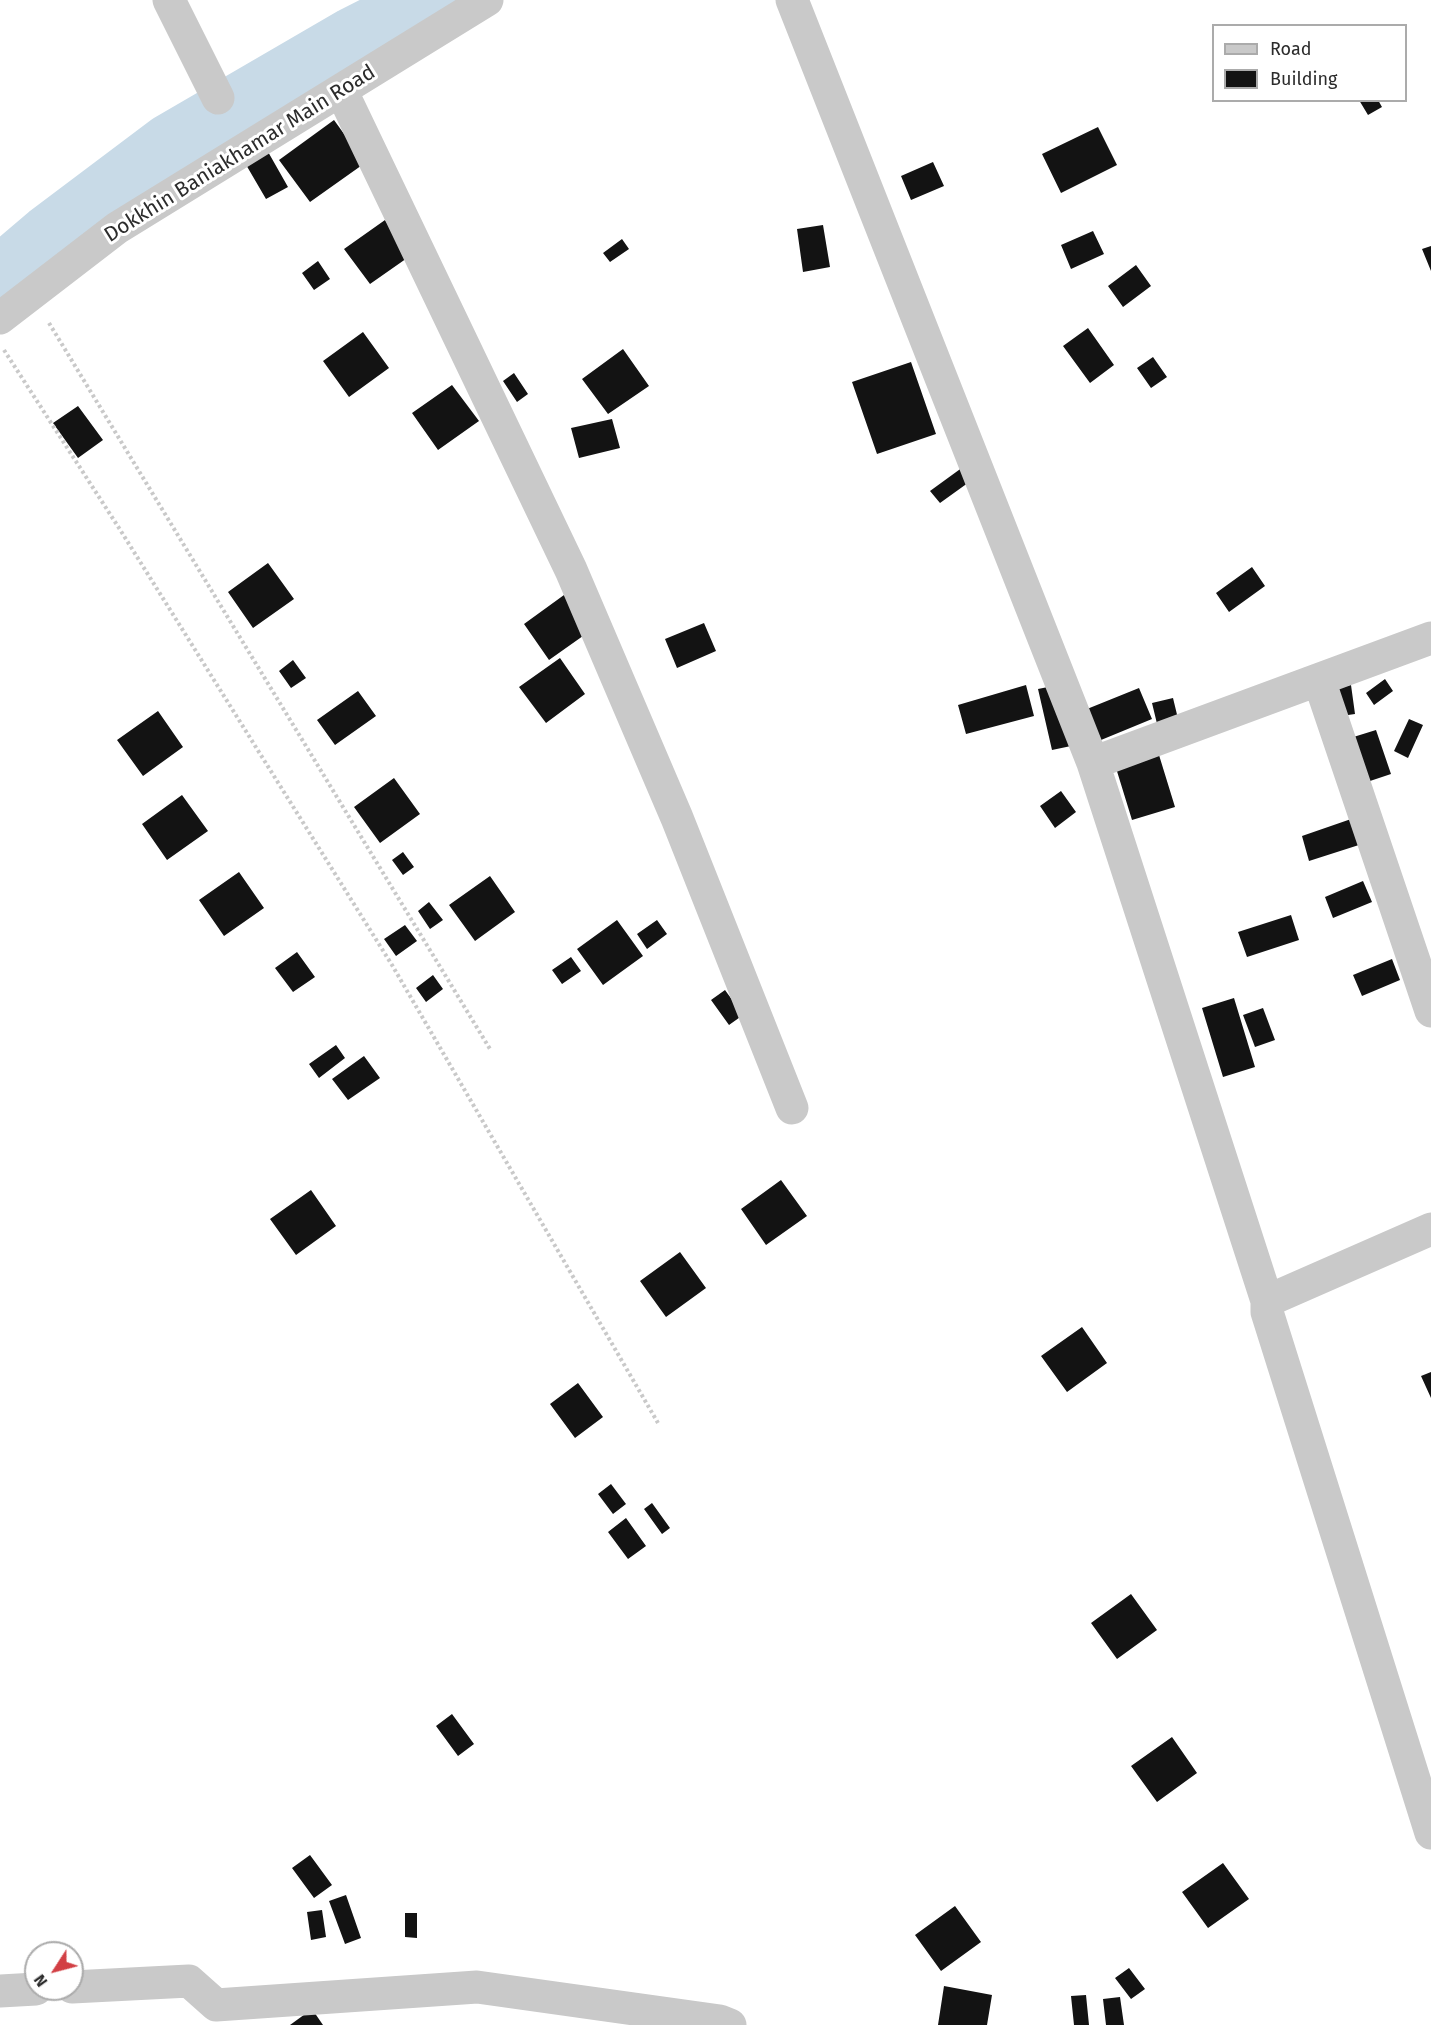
<!DOCTYPE html>
<html>
<head>
<meta charset="utf-8">
<style>
	body { margin:0 }
	#map { position:relative; width:1431px; height:2025px; overflow:hidden; background:#fff; font-family:"Fira Sans",sans-serif }
	canvas { display:block }
	.legend { position:absolute; left:1212px; top:24px; width:195px; height:78px; box-sizing:border-box; background:#fff; border:2px solid #ababab; margin:0; padding:8px 10px; list-style:none; font-size:18px; color:#2c2c2c }
	.legend li { display:flex; align-items:center; gap:12px; height:30px }
	.legend b { width:30px; border:2px solid #ababab }
	.north { position:absolute; left:24px; top:1941px; width:60px; height:60px; box-sizing:border-box; background:#fff; border:2px solid #ababab; border-radius:50%; rotate:234deg; font-size:16px; font-weight:700; line-height:24px; text-align:center; color:#2c2c2c }
	.north::after { content:''; display:block; margin:auto; width:21px; height:27px; background:#d23f44; clip-path:polygon(50% 0,100% 100%,50% 72%,0 100%) }
</style>
</head>
<body>
<div id="map">
<canvas width="1431" height="2025"></canvas>
<ul class="legend">
<li><b style="height:8px;background:#c9c9c9"></b>Road</li>
<li><b style="height:16px;background:#131313"></b>Building</li>
</ul>
<div class="north">N</div>
</div>
<script>
const c = document.querySelector('canvas').getContext('2d');
c.lineJoin = 'round';
function trace(path, color, width, dash) { c.strokeStyle = color; c.lineWidth = width; c.lineCap = dash ? 'butt' : 'round'; c.setLineDash(dash || []); c.stroke(path); }
function fillPath(path, color) { c.fillStyle = color; c.fill(path, 'evenodd'); }
function write(font, color, halo, rows, align = 'center') {
  c.font = font + ' "Fira Sans",sans-serif'; c.lineWidth = 6; c.setLineDash([]); c.textBaseline = 'middle'; c.strokeStyle = halo; c.fillStyle = color; for (const [text, x, y, turn = 0] of rows) {
    c.save(); c.translate(x, y); c.rotate((+turn || 0) * Math.PI / 180); c.textAlign = isNaN(turn) ? turn : align; if (halo) c.strokeText(text, 0, 0); c.fillText(text, 0, 0); c.restore();
  }
}
trace(new Path2D(`
	M0,276L48,235L169,144L353,37L426,0`), '#c8dae7', 60);
fillPath(new Path2D(`
	M1359,100H1378L1382,107L1368,115Z
	M334,120L365,163L310,202L279,160Z
	M1098,127L1117,165L1061,193L1042,154Z
	M267,150L288,187L266,199L245,163Z
	M933,162L944,186L911,200L901,176Z
	M385,220L410,256L370,284L344,249Z
	M823,225L830,267L803,272L797,229Z
	M1093,231L1104,254L1071,269L1061,245Z
	M622,239L629,249L610,262L603,253Z
	M1431,246V271L1422,249Z
	M318,261L330,279L314,290L302,273Z
	M1136,265L1151,286L1123,307L1108,286Z
	M1088,328L1114,365L1090,383L1063,346Z
	M363,332L389,368L349,397L323,361Z
	M623,349L649,386L608,414L582,379Z
	M1153,357L1167,377L1151,388L1137,368Z
	M911,362L936,434L877,454L852,382Z
	M514,373L528,394L517,402L503,381Z
	M452,385L479,421L438,450L412,413Z
	M78,406L103,440L78,458L53,423Z
	M612,419L620,448L579,458L571,428Z
	M963,467L972,480L940,503L930,491Z
	M268,563L294,599L253,628L228,592Z
	M1252,567L1265,586L1229,612L1216,593Z
	M564,595L590,631L549,660L524,624Z
	M704,623L716,651L677,668L665,639Z
	M560,658L585,694L546,723L519,687Z
	M293,660L306,678L291,688L279,671Z
	M1385,679L1393,691L1374,705L1366,693Z
	M1026,685L1034,716L966,734L958,705Z
	M1058,685L1071,746L1052,750L1038,689Z
	M1351,685L1355,714L1341,716L1337,687Z
	M1139,688L1152,719L1101,740L1087,709Z
	M358,691L376,716L335,745L317,720Z
	M1173,698L1180,727L1159,732L1152,703Z
	M158,711L183,747L143,776L117,740Z
	M1409,719L1423,725L1408,758L1394,751Z
	M1376,730L1391,774L1361,784L1347,739Z
	M1159,755L1175,807L1132,820L1116,768Z
	M394,778L420,814L380,843L354,807Z
	M1061,791L1076,812L1055,828L1040,806Z
	M182,795L208,831L167,860L142,824Z
	M1354,818L1362,844L1309,861L1302,836Z
	M403,852L414,867L403,875L392,860Z
	M239,872L264,908L224,936L199,900Z
	M490,876L515,912L475,941L449,905Z
	M1363,881L1372,902L1333,918L1325,897Z
	M429,902L443,920L430,929L418,911Z
	M1291,915L1299,940L1247,957L1238,932Z
	M617,920L643,956L603,985L577,949Z
	M657,920L667,934L647,949L637,934Z
	M405,925L417,941L396,956L384,939Z
	M297,952L315,977L293,992L275,968Z
	M571,957L581,971L562,984L552,970Z
	M1392,959L1400,980L1362,996L1353,975Z
	M433,975L443,989L426,1002L416,988Z
	M725,990L743,1015L729,1025L711,1000Z
	M1234,998L1255,1067L1223,1077L1202,1008Z
	M1263,1008L1275,1040L1255,1047L1243,1015Z
	M336,1045L345,1058L319,1078L309,1064Z
	M364,1056L380,1078L348,1100L332,1079Z
	M781,1180L807,1216L766,1245L741,1209Z
	M311,1190L336,1226L296,1255L270,1219Z
	M680,1252L706,1288L666,1317L640,1281Z
	M1082,1327L1107,1363L1067,1392L1041,1356Z
	M1431,1372V1398L1421,1376Z
	M578,1383L603,1417L575,1438L550,1404Z
	M611,1484L626,1504L613,1514L598,1494Z
	M652,1503L670,1528L662,1534L644,1509Z
	M626,1518L646,1546L628,1559L608,1532Z
	M1131,1594L1157,1630L1117,1659L1091,1623Z
	M452,1714L474,1744L458,1756L436,1726Z
	M1172,1737L1197,1773L1157,1802L1131,1766Z
	M310,1855L332,1885L314,1898L292,1868Z
	M1223,1863L1249,1899L1208,1928L1182,1892Z
	M346,1895L361,1938L345,1944L329,1901Z
	M955,1906L981,1942L941,1971L915,1935Z
	M322,1910L326,1937L311,1940L307,1912Z
	M405,1913H417V1938L405,1937Z
	M1129,1968L1145,1989L1131,1999L1115,1978Z
	M944,1986L992,1995L987,2025H938Z
	M1086,1995L1089,2025H1074L1071,1996Z
	M1120,1997L1124,2025H1106L1103,1999Z
	M312,2009L323,2025H290Z`), '#131313');
trace(new Path2D(`
	M49,323L490,1049
	M4,350L119,528L392,965L658,1423`), '#c9c9c9', 4, [3, 3]);
trace(new Path2D(`
	M169,0L218,98
	M792,0L1093,763L1267,1301
	M341,90L571,570L677,818L792,1108
	M0,318L117,228L487,0
	M1319,680L1431,1011
	M1093,763L1431,638
	M1431,1229L1267,1301V1312L1431,1833
	M72,1987L189,1981L216,2005L477,1987L720,2021L730,2025
	M0,1991L36,1989`), '#c9c9c9', 33);
write('21px', '#2c2c2c', '#fff', [
	["Dokkhin Baniakhamar Main Road",240,154,-32]
]);
</script>
</body>
</html>
